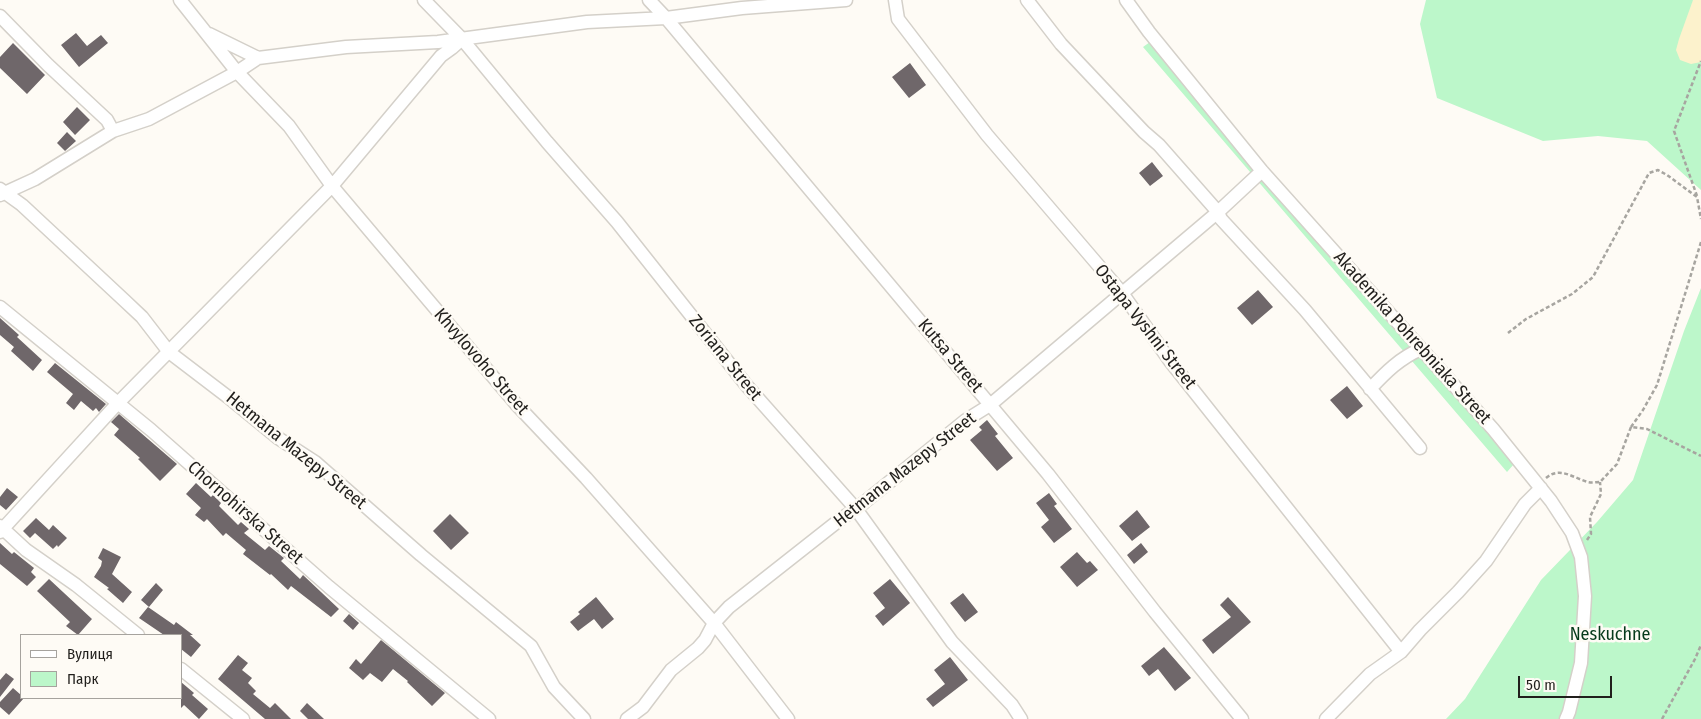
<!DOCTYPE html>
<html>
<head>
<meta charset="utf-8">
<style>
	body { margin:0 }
	#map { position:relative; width:1701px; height:719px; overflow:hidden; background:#fefbf5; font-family:"Fira Sans Condensed",sans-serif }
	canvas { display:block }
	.legend { position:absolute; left:20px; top:634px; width:162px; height:65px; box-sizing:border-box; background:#fefbf5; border:1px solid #a6a39e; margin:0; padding:6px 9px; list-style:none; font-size:15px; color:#211f1c }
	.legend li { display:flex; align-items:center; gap:10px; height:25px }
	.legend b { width:25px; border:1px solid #a6a39e }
	.scale { position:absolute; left:1518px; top:676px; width:94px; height:22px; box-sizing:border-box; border:2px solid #211f1c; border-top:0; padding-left:6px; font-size:15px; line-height:18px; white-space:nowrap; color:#211f1c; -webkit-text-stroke:4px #fefbf5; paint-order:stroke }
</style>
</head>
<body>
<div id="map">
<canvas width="1701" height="719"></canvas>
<ul class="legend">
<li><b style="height:6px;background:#fff"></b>Вулиця</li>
<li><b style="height:14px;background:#bcf7ca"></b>Парк</li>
</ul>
<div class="scale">50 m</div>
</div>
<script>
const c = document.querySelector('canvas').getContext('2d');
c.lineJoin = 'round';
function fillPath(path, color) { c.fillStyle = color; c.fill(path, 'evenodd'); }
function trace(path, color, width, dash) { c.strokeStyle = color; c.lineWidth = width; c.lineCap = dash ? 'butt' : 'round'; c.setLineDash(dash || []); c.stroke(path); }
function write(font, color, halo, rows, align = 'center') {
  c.font = font + ' "Fira Sans Condensed",sans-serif'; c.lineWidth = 5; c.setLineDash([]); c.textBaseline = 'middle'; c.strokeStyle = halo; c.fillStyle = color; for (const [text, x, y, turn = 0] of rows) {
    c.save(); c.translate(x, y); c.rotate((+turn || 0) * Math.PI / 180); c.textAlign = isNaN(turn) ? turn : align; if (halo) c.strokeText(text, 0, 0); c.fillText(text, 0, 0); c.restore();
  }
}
fillPath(new Path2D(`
	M1426,0H1701V190L1647,141L1598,136L1543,141L1437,98L1420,24Z
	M1150,42L1514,464L1507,472L1143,47Z
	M1701,288V719H1446L1465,699L1541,580L1597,522L1633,480L1684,331Z`), '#bcf7ca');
fillPath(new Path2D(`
	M1693,0H1701V62L1691,64L1680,60L1676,50L1679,39Z`), '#fcf2cc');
fillPath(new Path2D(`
	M76,33L87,46L101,35L108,43L79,67L61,45Z
	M13,43L45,75L27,94L0,68V57Z
	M910,63L926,85L909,98L892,77Z
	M77,107L90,120L75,135L63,122Z
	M67,132L76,141L65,151L57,143Z
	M1152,162L1163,176L1150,186L1139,173Z
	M1258,290L1273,307L1252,325L1237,308Z
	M0,318L19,335L17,337L42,360L33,371L11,351L14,347L0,335Z
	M55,363L106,404L99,412L96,408L93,411L81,401L74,410L66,403L73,394L47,372Z
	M1347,386L1363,406L1347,419L1330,400Z
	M119,414L177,464L160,481L138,459L140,458L114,435L119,429L111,422Z
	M987,420L998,434L995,436L1013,458L997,471L970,440L982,430L979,427Z
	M196,483L211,497L213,495L221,503L219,506L238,525L241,522L249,529L244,533L265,550L269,546L284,558L281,561L300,579L303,575L339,609L331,617L291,586L288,590L271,574L270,575L243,554L246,550L226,533L223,536L207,519L204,522L195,515L201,508L186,494Z
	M7,488L18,497L6,510L0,505V497Z
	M1049,493L1057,504L1054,506L1072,529L1054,543L1041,527L1049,520L1036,503Z
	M1137,510L1150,527L1132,541L1119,526Z
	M450,514L469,533L451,550L433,531Z
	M36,518L49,530L53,525L67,538L58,547L57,545L53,549L35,533L30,538L23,531Z
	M0,543L12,554L14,552L34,568L31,572L36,577L27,586L0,564Z
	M1141,543L1148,552L1134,564L1127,555Z
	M103,548L121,557L112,574L132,592L123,603L107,589L109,588L94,577L101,566L102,561L98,558Z
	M1077,552L1087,563L1090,561L1098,570L1077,587L1060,567Z
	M49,579L92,619L78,635L66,626L70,622L37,591Z
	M890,579L910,603L883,626L875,616L885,608L873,593Z
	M156,583L163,590L149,607L141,600Z
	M963,593L978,612L965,622L950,603Z
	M596,597L614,619L602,629L594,619L578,631L570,622L580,614L578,612Z
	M1228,597L1251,622L1213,654L1202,640L1231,617L1220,605Z
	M148,607L174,625L176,622L193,635H190L201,645L191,657L181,649V635H164L139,618Z
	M349,614L359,623L353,630L343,621Z
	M381,640L445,693L432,706L407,682L408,681L393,669L382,682L370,673L363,680L349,668L356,659L361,664Z
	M1164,647L1191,678L1175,691L1158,669L1149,676L1141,666Z
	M238,655L248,663L242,670L252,678L248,683L256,691L253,694L270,708L275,703L291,719H265L218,679Z
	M950,657L968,680L933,707L926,699L945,684L934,670Z
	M6,673L14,679L0,697V680Z
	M181,682L194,693L192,695L208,709L199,719L184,705L181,708Z
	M13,688L21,695V698H24L9,715L0,707V702Z
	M307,703L324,719H308L300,711Z`), '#6f676a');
const minor = new Path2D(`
	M180,0L237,72L289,126L332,186L516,404L586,478L714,623L788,719
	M424,0L462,39L547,142L617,222L747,386L856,509L952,642L1012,705L1021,719
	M649,0L666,18L1048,474L1155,612L1242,719
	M895,0L898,19L987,135L1122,293L1170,361L1401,652
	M1027,0L1061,44L1144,132L1159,145L1218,212L1221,219L1305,310L1420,448
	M1126,0L1149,32L1262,171L1493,429L1551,501L1572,533L1581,557L1585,596L1581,663L1569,712L1566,719
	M0,16L48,65L107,120L113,131
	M209,34L258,58
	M0,189L22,205L125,301L142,317L169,352L228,397L278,438L315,462L421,555L531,646L554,687L584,719
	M0,195L35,179L113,131L149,119L237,72L258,58L346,47L438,42L587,22L666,18L742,8L846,0
	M0,307L151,430L329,587L489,719
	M1370,389C1386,372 1400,358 1421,349
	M0,526L26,550L76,585L138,635
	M0,532L117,404L332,186L441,56L452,48L462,39
	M181,669L243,719
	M627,719L643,707L671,670L698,648L705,640L714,623L729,607L842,518L856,509L966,420L990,405L1218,212L1262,171
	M1326,719L1370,674L1401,652L1420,630L1458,592L1486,561L1525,504L1541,488`);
trace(minor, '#d4d0c9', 15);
trace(new Path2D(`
	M1697,196L1674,131L1701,61
	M1508,333L1526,319L1572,294L1593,277L1649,173L1658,170L1667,175L1697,197L1701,219
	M1631,427L1643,410L1657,385L1701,242
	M1546,478C1560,466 1573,478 1588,482C1592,483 1596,482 1600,482L1617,464L1631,427L1647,429L1701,456
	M1587,540L1591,534L1590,517L1601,494L1600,482
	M1662,719L1695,659L1701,645`), '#a7a5a0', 2.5, [4, 2.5]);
trace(minor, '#fff', 12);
write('18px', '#211f1c', '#fefbf5', [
	["Ostapa Vyshni Street",1145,327,52],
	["Akademika Pohrebniaka Street",1412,338,48],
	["Kutsa Street",950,356,50],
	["Zoriana Street",725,358,51],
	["Khvylovoho Street",481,362,49],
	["Hetmana Mazepy Street",296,451,39],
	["Hetmana Mazepy Street",905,470,-38],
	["Chornohirska Street",245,513,41]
]);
write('18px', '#063a1b', '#fefbf5', [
	["Neskuchne",1610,635]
]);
</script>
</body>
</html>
